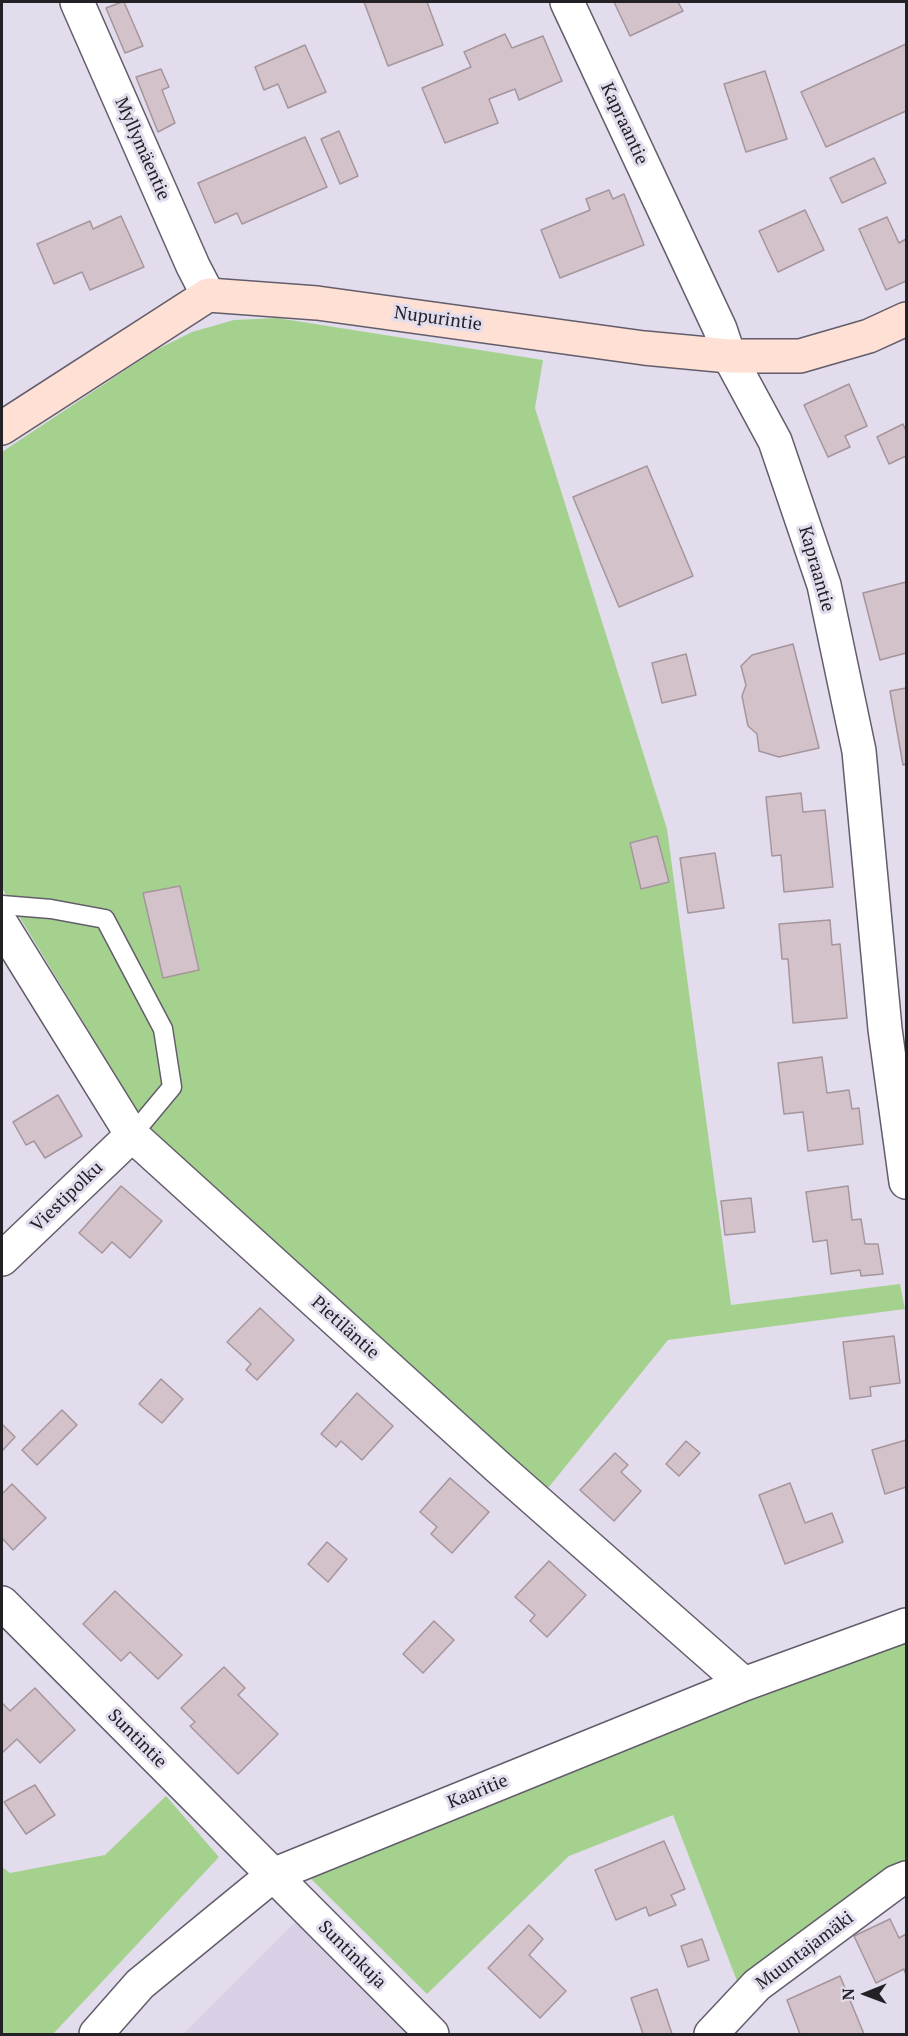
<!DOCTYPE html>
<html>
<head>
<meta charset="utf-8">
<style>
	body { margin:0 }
	#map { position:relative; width:908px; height:2036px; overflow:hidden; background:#e2dcec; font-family:"PT Serif",serif }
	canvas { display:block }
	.frame { position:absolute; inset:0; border:3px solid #232126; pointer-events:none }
	.north { position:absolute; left:836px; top:1964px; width:60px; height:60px; -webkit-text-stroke:4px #e2dcec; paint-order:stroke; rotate:269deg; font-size:16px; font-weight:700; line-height:24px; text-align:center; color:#232126 }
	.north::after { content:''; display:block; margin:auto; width:21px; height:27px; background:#232126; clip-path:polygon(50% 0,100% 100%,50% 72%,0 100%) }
</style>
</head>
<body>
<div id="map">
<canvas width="908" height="2036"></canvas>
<div class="frame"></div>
<div class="north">N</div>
</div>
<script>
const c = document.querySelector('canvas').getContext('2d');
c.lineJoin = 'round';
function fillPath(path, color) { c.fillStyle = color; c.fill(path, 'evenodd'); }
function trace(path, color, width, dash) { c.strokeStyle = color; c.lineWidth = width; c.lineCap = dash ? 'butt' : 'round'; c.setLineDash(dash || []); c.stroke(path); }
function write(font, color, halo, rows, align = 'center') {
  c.font = font + ' "PT Serif",serif'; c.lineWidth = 6; c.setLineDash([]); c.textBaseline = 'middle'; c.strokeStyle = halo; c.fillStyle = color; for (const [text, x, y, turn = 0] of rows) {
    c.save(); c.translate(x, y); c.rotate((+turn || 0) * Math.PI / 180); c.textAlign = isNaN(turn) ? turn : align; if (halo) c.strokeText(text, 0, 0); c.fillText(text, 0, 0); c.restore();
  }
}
fillPath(new Path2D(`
	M307,1910L432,2034H183Z`), '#d9d0e6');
fillPath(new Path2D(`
	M277,318L543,360L535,408L667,829L731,1305L900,1284L905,1309L668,1340L548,1488L238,1219L142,1119L2,888V452L154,351L192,332L234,320Z
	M906,1627V1878L896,1882L737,1981L673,1815L569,1856L427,1994L297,1865Z
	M166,1796L219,1857L53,2034H2V1867L10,1873L105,1855Z`), '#a4d28e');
const building = new Path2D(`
	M122,2H124L143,46L125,53L106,8Z
	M364,2H427L443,45L388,66Z
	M614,2H678L683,11L630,36Z
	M505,34L512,48L543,36L562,81L519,100L515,89L489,99L498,123L445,143L422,88L471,67L464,52Z
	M906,44V111L826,147L801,92Z
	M305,45L326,92L288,108L278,84L264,90L255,67Z
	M161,69L169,87L162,90L175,123L158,132L136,77Z
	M765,71L787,139L746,152L724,84Z
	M339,131L358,176L340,184L321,139Z
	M305,137L327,187L242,224L237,213L215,223L198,183Z
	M874,158L886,183L842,203L830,178Z
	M609,190L613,199L624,194L644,245L560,278L541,230L590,210L586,199Z
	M805,210L824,250L778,272L759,231Z
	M121,216L144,267L90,290L82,272L54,284L37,244L90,221L93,229Z
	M887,217L899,243L906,239V281L886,290L859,229Z
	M849,384L867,426L845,436L850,447L828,457L804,405Z
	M903,424L906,431V456L889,464L877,437Z
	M647,466L693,576L619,607L573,497Z
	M906,582V653L880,660L863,593Z
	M793,644L819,748L779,757L759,751L757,734L748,726L742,696L746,685L741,666L752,655Z
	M686,654L696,695L662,703L652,663Z
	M906,688V764L903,765L890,691Z
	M801,793L803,812L825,810L833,887L784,892L781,855L772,856L766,797Z
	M657,836L669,882L641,889L630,843Z
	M715,853L724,908L688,913L680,858Z
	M180,886L199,970L163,978L143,893Z
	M830,920L832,945L840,944L847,1018L793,1023L788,959H782L779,924Z
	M822,1057L827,1093L849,1090L852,1109L859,1108L863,1144L808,1151L803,1112L784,1114L778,1063Z
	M58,1095L82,1136L45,1158L34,1141L26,1145L13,1122Z
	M121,1186L162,1221L130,1258L112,1242L102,1253L79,1233Z
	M848,1186L852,1220L861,1219L865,1244H878L883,1274L861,1276L860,1270L831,1274L827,1240L813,1242L806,1192Z
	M751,1198L755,1232L725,1235L721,1201Z
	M260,1308L294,1340L257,1380L246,1370L251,1364L227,1342Z
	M894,1336L900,1383L870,1387L871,1396L850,1399L843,1342Z
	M161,1379L183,1399L162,1423L139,1404Z
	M357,1393L393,1426L362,1460L341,1441L336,1447L321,1434Z
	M62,1410L77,1425L37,1465L22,1450Z
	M2,1424L15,1437L2,1451Z
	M906,1440V1487L885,1494L872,1450Z
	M686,1441L700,1453L679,1476L666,1464Z
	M615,1453L628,1465L621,1472L641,1491L614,1521L580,1490Z
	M450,1478L489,1512L452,1553L431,1534L437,1527L420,1512Z
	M790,1483L805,1523L832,1513L843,1542L785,1564L759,1495Z
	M12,1484L46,1518L13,1550L2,1538V1494Z
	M327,1542L347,1559L328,1582L308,1564Z
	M549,1561L586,1595L547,1637L530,1621L535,1615L515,1597Z
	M115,1591L182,1655L158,1679L130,1652L121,1661L83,1624Z
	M434,1621L454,1640L423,1673L403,1654Z
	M224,1667L245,1688L238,1695L278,1734L238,1774L190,1726L195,1722L181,1708Z
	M35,1688L75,1730L40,1763L17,1739L2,1753V1703L10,1711Z
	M35,1785L55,1815L26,1834L4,1802Z
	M664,1841L685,1889L671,1895L676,1905L649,1916L646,1907L616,1920L595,1870Z
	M890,1919L899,1938L906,1934V1975L904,1969L876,1983L854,1936Z
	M529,1925L543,1939L529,1955L566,1991L540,2018L488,1968Z
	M702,1939L709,1960L688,1967L681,1946Z
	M840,1976L864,2034H800L787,2000Z
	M657,1989L672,2034H643L631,1998Z`);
fillPath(building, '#d4c2ca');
trace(building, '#a5959c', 1.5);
const lane = new Path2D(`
	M2,905L51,909L105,919L163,1029L172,1087L132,1135`);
const street = new Path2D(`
	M77,2L193,266L208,295
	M567,2L720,329L729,356L775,441L824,585L859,751L885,1029L906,1182
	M2,925L132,1135L499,1468L744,1684
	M2,1259L132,1135
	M2,1603L432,2034
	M96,2034L140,1984L273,1875L744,1684L906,1625
	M711,2034L757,1985L896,1882L906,1878`);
const secondary = new Path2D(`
	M2,428L208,295L317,303L644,348L729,356H800L869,336L906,319`);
trace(lane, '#635d6b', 21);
trace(street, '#635d6b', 36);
trace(secondary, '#635d6b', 36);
trace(lane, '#fff', 18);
trace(street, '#fff', 33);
trace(secondary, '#fee0d4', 33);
write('18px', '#232126', '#e2dcec', [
	["Kapraantie",624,124,65],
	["Myllymäentie",142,149,66],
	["Nupurintie",438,319,8],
	["Kapraantie",816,569,74],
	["Viestipolku",67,1197,-44],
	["Pietiläntie",345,1328,42],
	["Suntintie",137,1739,45],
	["Kaaritie",478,1792,-22],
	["Muuntajamäki",805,1951,-37],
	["Suntinkuja",352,1955,45]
]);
</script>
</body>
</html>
